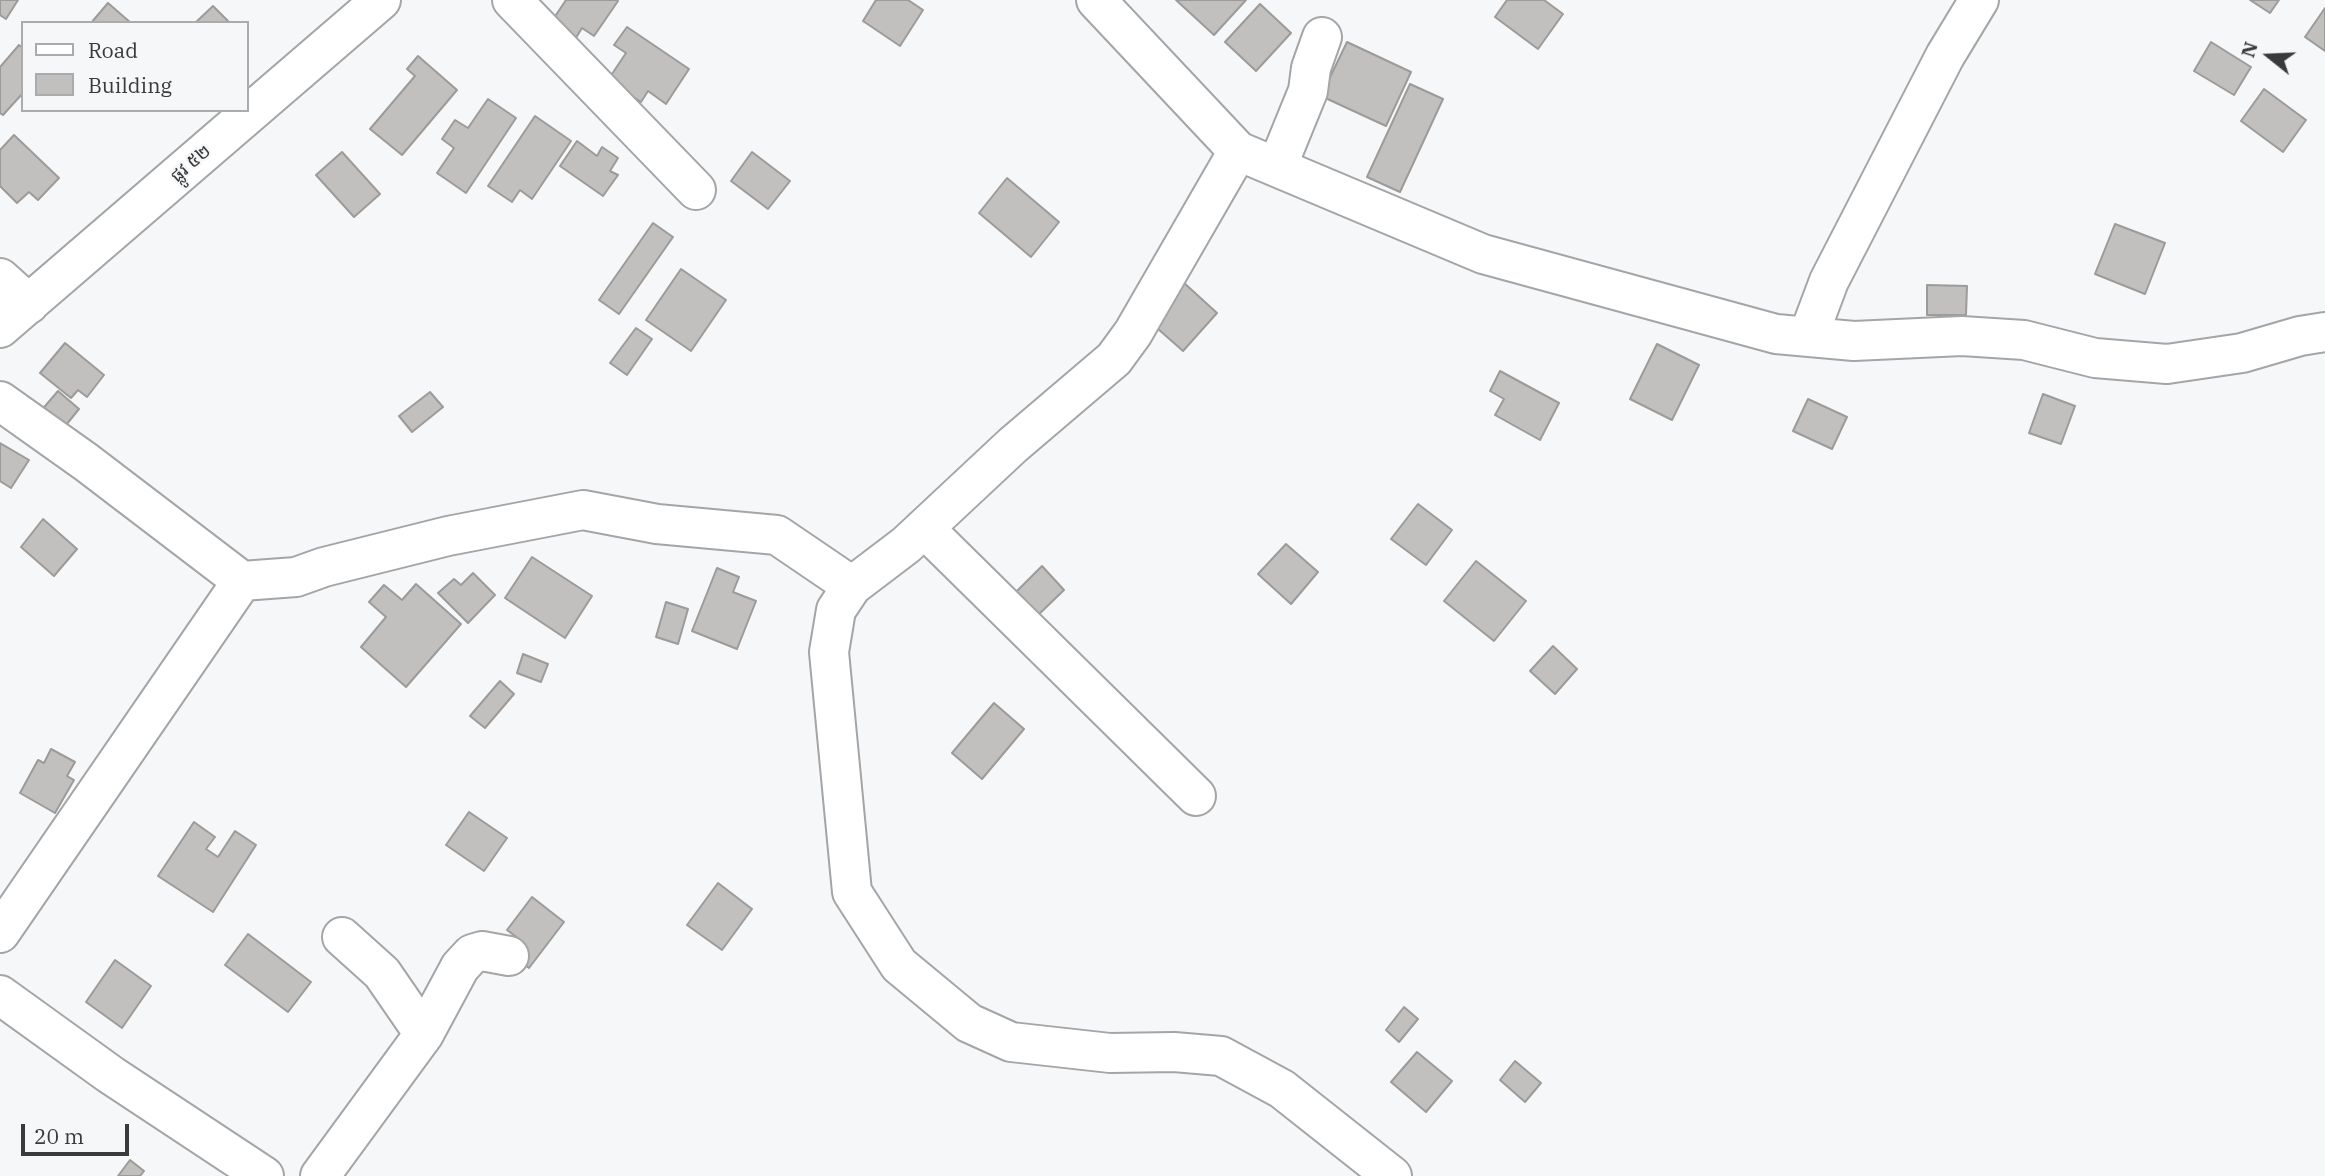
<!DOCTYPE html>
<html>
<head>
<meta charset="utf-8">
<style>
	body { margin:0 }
	#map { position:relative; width:2325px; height:1176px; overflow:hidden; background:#f5f7f9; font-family:"IBM Plex Serif",serif }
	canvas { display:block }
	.legend { position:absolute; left:21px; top:21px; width:228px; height:91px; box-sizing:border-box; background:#f5f7f9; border:2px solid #aaabad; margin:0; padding:9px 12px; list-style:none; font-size:21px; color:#393a3a }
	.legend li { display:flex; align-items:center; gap:14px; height:35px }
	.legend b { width:35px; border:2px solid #aaabad }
	.north { position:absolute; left:2234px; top:21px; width:70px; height:70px; -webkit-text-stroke:5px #f5f7f9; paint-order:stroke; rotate:288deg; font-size:19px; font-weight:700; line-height:28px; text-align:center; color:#393a3a }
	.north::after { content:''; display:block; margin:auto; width:24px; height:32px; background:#393a3a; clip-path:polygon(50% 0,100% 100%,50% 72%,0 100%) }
	.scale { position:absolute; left:21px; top:1124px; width:108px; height:32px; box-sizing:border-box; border:4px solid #393a3a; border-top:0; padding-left:9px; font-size:21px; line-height:24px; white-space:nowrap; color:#393a3a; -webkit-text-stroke:5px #f5f7f9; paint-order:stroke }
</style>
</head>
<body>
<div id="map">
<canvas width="2325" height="1176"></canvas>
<ul class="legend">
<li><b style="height:9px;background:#fff"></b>Road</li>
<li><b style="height:19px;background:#c2c0be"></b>Building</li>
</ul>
<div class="north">N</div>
<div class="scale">20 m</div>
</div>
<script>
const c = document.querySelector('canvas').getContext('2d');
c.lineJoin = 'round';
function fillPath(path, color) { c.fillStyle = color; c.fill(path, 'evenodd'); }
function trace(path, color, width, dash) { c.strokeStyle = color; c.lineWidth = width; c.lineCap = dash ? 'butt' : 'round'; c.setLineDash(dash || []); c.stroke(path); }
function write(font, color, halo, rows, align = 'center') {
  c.font = font + ' "IBM Plex Serif","Noto Sans Khmer",serif'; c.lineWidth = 5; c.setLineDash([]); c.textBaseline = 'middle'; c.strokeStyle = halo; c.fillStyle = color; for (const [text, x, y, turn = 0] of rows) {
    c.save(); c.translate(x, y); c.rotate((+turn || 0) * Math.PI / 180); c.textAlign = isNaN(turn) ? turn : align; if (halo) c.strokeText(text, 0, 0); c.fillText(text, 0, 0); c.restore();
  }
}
const building = new Path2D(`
	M0,0H18L6,19L0,15Z
	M566,0H617L618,1L594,36L582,28L574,41L550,24Z
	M876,0H908L923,10L900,46L863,21Z
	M1176,0H1246L1214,35Z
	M1507,0H1544L1563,14L1538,49L1495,17Z
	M2250,0H2279L2270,13Z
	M108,3L131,23H91Z
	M1260,4L1291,33L1256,71L1225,42Z
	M213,6L230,23H195Z
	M2325,8V51L2305,37Z
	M627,27L689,69L666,104L648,91L641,102L608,80L626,53L614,45Z
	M1347,42L1411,72L1386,126L1321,96Z
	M2211,42L2251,67L2234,95L2194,71Z
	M19,45L23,48V93L3,115L0,113V67Z
	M418,56L457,90L402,155L370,129L415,76L407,69Z
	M1410,84L1443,99L1400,192L1367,177Z
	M2264,89L2306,120L2283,152L2241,121Z
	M488,99L516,118L466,193L437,173L454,148L442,139L455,120L468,128Z
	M535,116L571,141L532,199L520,190L512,202L488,186Z
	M14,135L59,178L38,200L29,192L17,203L0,186V150Z
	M577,141L597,156L602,147L618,158L610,171L618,175L603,196L560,166Z
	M342,152L380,194L354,217L316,175Z
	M752,152L790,181L768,209L731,181Z
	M1007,178L1059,222L1031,257L979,213Z
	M653,223L673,237L619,314L599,300Z
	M2115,224L2165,243L2145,294L2095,274Z
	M681,269L726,300L691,351L646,320Z
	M1183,282L1217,313L1183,351L1149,321Z
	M1927,285L1967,286L1966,315H1927Z
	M636,328L652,339L627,375L610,363Z
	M65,343L104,375L87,397L78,390L71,398L40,373Z
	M1657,344L1699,365L1672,420L1630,399Z
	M1500,371L1559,403L1540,440L1495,415L1504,399L1490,391Z
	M58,391L79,409L62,430L40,412Z
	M430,392L443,407L412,432L399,416Z
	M2043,394L2075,406L2061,444L2029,433Z
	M1808,399L1847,417L1832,449L1793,431Z
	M0,443L29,460L11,488L0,481Z
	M1418,504L1452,530L1426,565L1391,539Z
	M43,519L77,549L54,576L21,547Z
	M1286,544L1318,572L1291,604L1258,574Z
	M532,557L592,596L565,638L505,598Z
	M1476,561L1526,601L1494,641L1444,601Z
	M1042,566L1064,590L1034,619L1012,596Z
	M717,568L739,577L733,592L756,601L737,649L692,631Z
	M473,573L495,595L468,623L438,593L454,579L461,585Z
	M416,584L461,624L406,687L361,647L386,617L369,602L384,585L402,600Z
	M666,602L688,609L678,644L656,637Z
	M1553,646L1577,669L1555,694L1530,671Z
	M523,654L548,664L541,682L517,673Z
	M500,681L514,694L485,728L470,716Z
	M994,703L1024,729L982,779L952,753Z
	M51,749L75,762L67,776L74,780L55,813L20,793L38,760L44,763Z
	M469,812L507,838L484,871L446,845Z
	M194,822L215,837L206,849L218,857L235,831L256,845L213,912L158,876Z
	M718,883L752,909L722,950L687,925Z
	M532,897L564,922L529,968L508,953L519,939L507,930Z
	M248,934L311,982L288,1012L225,965Z
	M115,960L151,986L122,1028L86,1002Z
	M1404,1007L1418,1019L1399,1042L1386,1030Z
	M1417,1052L1452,1081L1426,1112L1391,1082Z
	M1515,1061L1541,1083L1525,1102L1500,1080Z
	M130,1160L144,1171L140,1176H118Z`);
fillPath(building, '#c2c0be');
trace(building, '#9d9b99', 2);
const minor = new Path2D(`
	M512,0L696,190
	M1096,0L1238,151L1483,254L1776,334L1854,341L1962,336L2024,340L2095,358L2167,364L2242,353L2300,336L2325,332
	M1238,151L1133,333L1114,359L1013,445L906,545L852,586L836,610L829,652L852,892L899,965L969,1023L1011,1042L1110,1053L1174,1052L1221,1056L1282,1089L1392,1176
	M1277,167L1308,91L1311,68L1322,37
	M0,278L29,304
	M0,328L381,0
	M1808,337L1829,281L1945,56L1979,0
	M0,401L86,462L242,581L296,577L324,567L448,536L583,510L657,524L777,535L852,586
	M924,528L1196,796
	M0,933L242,581
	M342,937L382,973L424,1034
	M0,995L111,1075L264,1176
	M320,1176L424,1034L460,967L472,954L482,951L509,956`);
trace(minor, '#a3a5a7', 42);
trace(minor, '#fff', 38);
write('18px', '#393a3a', '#f5f7f9', [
	["ផ្លូវ ៥២",191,164,-41]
]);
</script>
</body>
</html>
